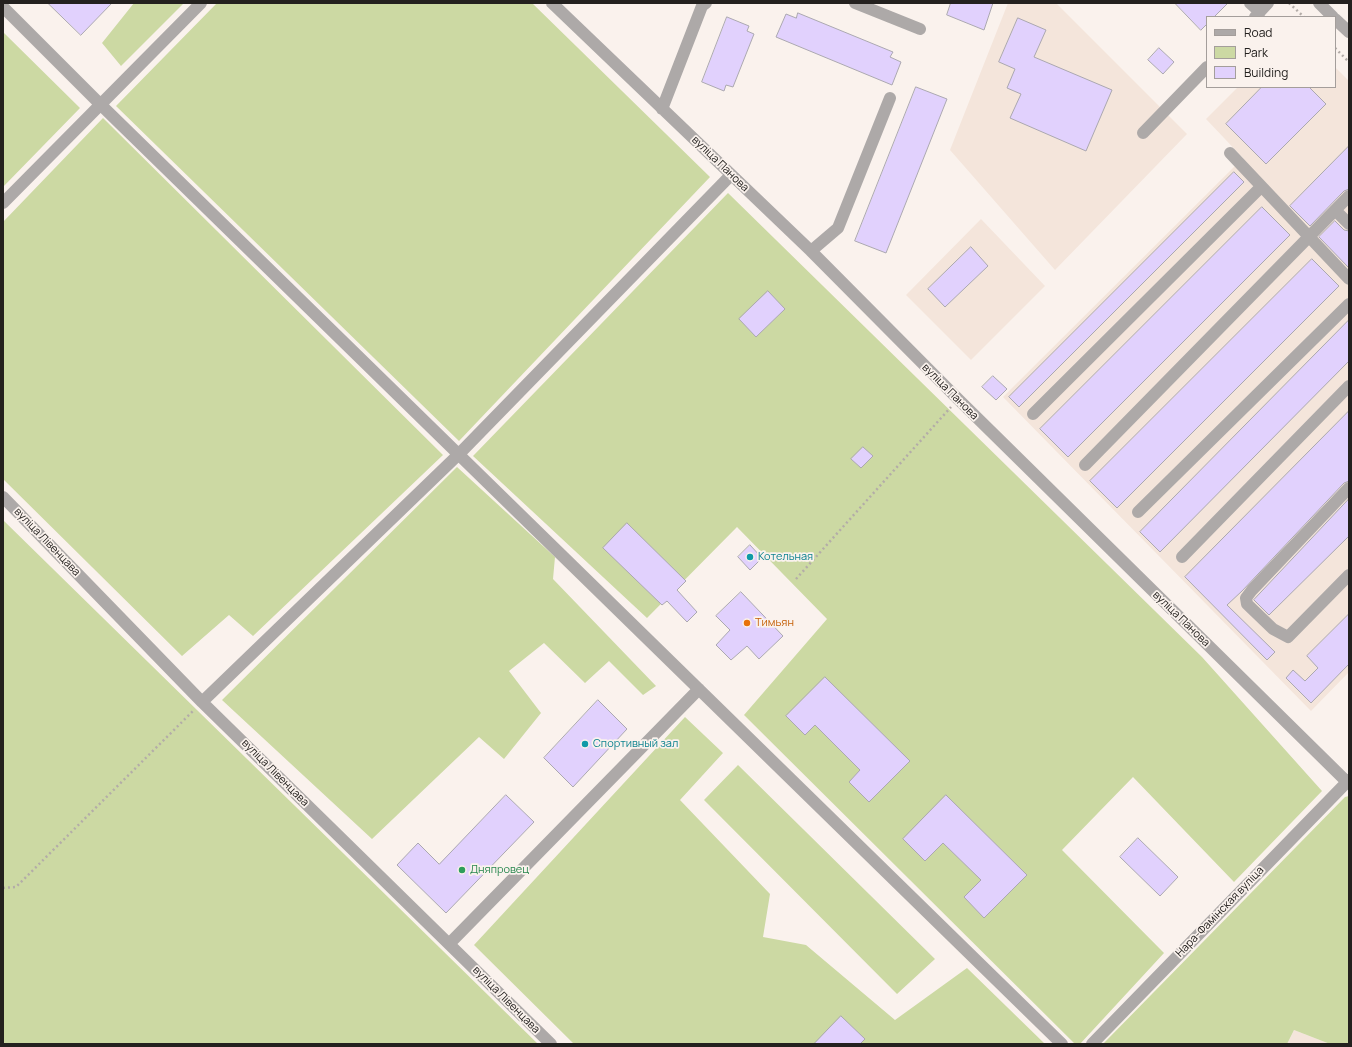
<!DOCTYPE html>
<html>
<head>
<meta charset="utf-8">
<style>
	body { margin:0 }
	#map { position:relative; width:1352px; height:1047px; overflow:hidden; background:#faf2ed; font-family:Manrope,sans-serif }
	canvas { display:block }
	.frame { position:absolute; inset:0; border:4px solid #24211f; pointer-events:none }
	.legend { position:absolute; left:1206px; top:16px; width:130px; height:72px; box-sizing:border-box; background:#faf2ed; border:1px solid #a49e9b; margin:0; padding:5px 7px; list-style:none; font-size:12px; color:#24211f }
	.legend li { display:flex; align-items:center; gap:8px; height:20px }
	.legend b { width:20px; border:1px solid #a49e9b }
</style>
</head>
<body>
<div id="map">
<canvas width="1352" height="1047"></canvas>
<div class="frame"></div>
<ul class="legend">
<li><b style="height:5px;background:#ada9a8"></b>Road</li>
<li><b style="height:11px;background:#ccd9a3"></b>Park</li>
<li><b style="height:11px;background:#e1d1fd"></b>Building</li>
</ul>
</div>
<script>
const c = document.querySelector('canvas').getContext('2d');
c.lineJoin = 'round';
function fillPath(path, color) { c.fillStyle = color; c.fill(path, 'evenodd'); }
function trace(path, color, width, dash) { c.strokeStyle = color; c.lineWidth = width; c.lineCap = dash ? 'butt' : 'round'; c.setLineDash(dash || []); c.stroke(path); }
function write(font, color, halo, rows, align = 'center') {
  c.font = font + ' Manrope,sans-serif'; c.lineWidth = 3.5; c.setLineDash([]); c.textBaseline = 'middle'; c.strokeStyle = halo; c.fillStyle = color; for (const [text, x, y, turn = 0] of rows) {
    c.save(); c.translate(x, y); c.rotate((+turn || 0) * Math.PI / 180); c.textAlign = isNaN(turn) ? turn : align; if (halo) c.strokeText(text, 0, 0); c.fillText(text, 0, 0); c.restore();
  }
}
fillPath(new Path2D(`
	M1008,3H1056L1187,134L1055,270L950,150Z
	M1335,67L1349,81V672L1311,711L1003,397L1243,158L1206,119L1238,87H1335Z
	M981,219L1045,286L971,360L906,295Z
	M1294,1030L1330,1044H1287Z`), '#f4e5db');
fillPath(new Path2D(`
	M134,3H184L121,66L102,43Z
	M217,3H532L710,177L459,441L116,106Z
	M3,32L80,108L3,187Z
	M103,118L443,455L253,636L229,615L182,656L3,479V222Z
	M728,193L1202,657L1322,791L1234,882L1133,777L1062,850L1164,953L1080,1044H1075L744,715L827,619L737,527L647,618L473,456Z
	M457,467L555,557L553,579L656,686L643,695L609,661L585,683L544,643L509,671L541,713L504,759L479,737L372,839L222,700Z
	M3,520L538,1044H3Z
	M685,717L723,753L680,800L770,894L763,937L806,945L895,1020L967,968L1045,1044H574L474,945Z
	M738,765L935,959L897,994L704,800Z
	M1349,796V1044H1330L1294,1030L1287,1044H1103L1345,797Z`), '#ccd9a3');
const building = new Path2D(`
	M48,3H112L81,35Z
	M951,3H993L984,30L947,15Z
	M1175,3H1228L1214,17H1207V24L1201,30Z
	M798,13L893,52L890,57L901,62L892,85L776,37L786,14L796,18Z
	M727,17L749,26L747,31L754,34L733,87L726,85L724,91L702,82Z
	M1018,18L1046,30L1034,57L1112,90L1086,151L1010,118L1021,94L1007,88L1015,69L999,62Z
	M1159,48L1174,62L1163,74L1148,60Z
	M916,87L947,99L886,253L855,241Z
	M1262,87H1309L1326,104L1266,164L1226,124Z
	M1349,146V189L1344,191L1310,226L1290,206Z
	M1234,172L1244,182L1019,407L1009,397Z
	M1262,207L1290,235L1068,457L1040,429Z
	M1335,221L1344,230L1349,231V268L1319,237Z
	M971,247L988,266L945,307L928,289Z
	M1312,259L1339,286L1117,508L1090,481Z
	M768,291L785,309L756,337L739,319Z
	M1349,320V361L1160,552L1140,532Z
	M993,376L1007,389L996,400L982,387Z
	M1349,411V481L1344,483L1242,591L1227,605L1275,652L1267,660L1185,577Z
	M863,447L873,456L861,468L851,459Z
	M1349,499V536L1269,615L1254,600Z
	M627,523L686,581L677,590L697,612L687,622L667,601L662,605L603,548Z
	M750,545L762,558L750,570L738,557Z
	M741,592L783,636L759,659L747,646L731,660L716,645L730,630L716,616Z
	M1349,614V664L1311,703L1286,678L1293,670L1305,681L1318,668L1307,656Z
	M825,677L910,761L869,802L849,782L860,770L815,725L805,735L786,716Z
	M598,700L627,729L573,787L544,758Z
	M506,795L534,822L446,913L397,865L418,843L439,864Z
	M946,795L1027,875L984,918L964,897L981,880L943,843L925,861L903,839Z
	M1138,838L1178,877L1160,896L1120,857Z
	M841,1016L865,1039L860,1044H814Z`);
fillPath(building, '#e1d1fd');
trace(building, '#aba8b0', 1);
trace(new Path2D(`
	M1289,3L1304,17
	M1335,48L1349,62
	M796,579L951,407
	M3,888L16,887L193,711`), '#b3aca8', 2.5, [2, 3]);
trace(new Path2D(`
	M552,3L811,251L958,399L1347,782
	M855,3L920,29
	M1250,3L1260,12
	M1319,3L1333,17
	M3,7L100,104L1062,1044
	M1255,17L1268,3
	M1335,19L1349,32
	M662,109L702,6L706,3
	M1143,133L1207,67
	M1230,153L1349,279
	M3,203L201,3
	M1335,210L1349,224
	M811,251L838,228L890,98
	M1033,414L1261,187
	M1085,465L1349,196
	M1349,488L1252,590L1246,598L1247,604L1273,629L1288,637L1349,575
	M3,497L202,702L551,1044
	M1138,512L1349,304
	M1182,557L1349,386
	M202,702L459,454L731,175
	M449,944L699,689
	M1092,1044L1349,780`), '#ada9a8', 12);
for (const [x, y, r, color] of [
	[750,557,4,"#0f9aa8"],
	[747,623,4,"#e8710a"],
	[585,744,4,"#0f9aa8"],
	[462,870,4,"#2e9e5b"]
]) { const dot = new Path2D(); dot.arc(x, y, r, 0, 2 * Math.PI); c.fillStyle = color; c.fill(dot); trace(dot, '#faf2ed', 1.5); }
write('11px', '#24211f', '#faf2ed', [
	["вуліца Панова",720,164,44],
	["вуліца Панова",950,392,45],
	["вуліца Лівенцава",47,542,46],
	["вуліца Панова",1181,619,44],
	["вуліца Лівенцава",275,773,45],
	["Нара-Фамінская вуліца",1220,912,-46],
	["вуліца Лівенцава",506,1000,45]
]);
write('11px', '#0d838f', '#faf2ed', [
	["Котельная",758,557],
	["Спортивный зал",593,744]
], 'left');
write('11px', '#c56008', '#faf2ed', [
	["Тимьян",755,623]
], 'left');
write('11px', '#27864d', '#faf2ed', [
	["Дняпровец",470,870]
], 'left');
</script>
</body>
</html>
